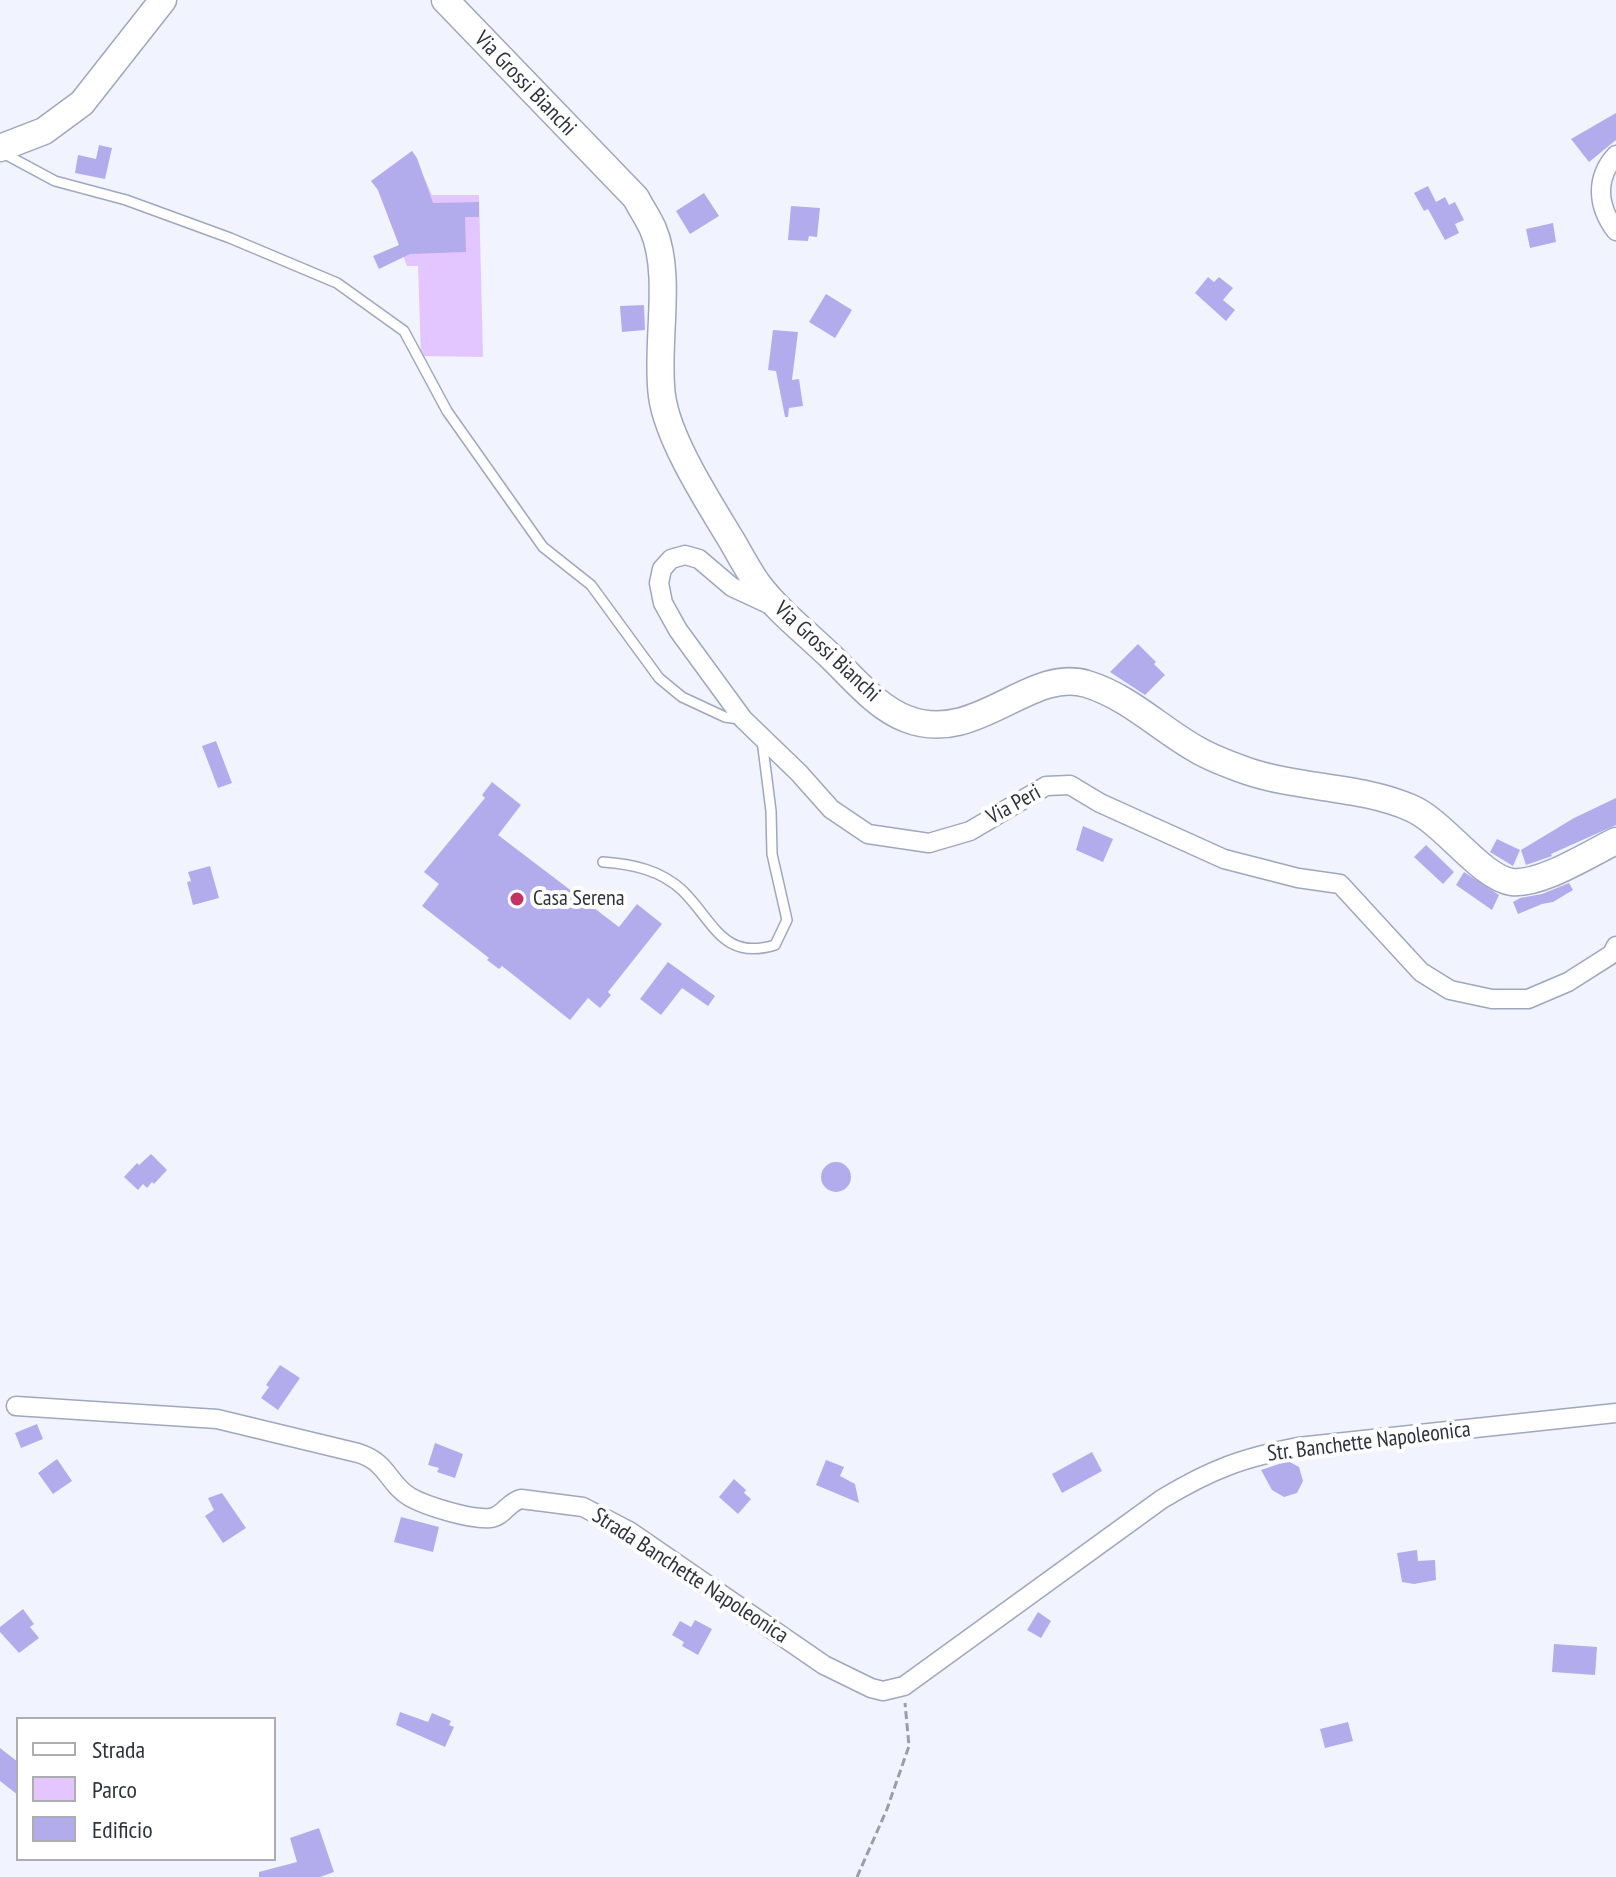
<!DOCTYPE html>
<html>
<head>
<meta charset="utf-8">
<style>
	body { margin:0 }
	#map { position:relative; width:1616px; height:1877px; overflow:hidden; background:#f1f4fe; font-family:"PT Sans Narrow",sans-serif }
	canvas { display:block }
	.legend { position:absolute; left:16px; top:1717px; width:260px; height:144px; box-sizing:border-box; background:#fff; border:2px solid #acadb1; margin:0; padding:10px 14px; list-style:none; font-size:24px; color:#2f323c }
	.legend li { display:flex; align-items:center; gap:16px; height:40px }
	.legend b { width:40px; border:2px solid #acadb1 }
</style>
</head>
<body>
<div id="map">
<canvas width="1616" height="1877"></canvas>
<ul class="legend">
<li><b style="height:10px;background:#fff"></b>Strada</li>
<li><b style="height:22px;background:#e3c6ff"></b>Parco</li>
<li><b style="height:22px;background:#b2aced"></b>Edificio</li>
</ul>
</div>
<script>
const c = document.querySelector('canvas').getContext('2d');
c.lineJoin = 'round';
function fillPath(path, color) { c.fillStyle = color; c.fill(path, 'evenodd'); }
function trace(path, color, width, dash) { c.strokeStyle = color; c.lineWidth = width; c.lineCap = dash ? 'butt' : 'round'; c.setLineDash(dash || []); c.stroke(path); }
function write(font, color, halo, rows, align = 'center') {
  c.font = font + ' "PT Sans Narrow",sans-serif'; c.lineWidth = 8; c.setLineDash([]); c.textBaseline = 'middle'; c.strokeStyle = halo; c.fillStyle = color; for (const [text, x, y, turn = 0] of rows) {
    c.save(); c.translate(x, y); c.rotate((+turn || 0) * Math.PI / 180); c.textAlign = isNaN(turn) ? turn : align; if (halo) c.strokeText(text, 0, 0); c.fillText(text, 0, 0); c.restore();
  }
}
fillPath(new Path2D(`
	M412,151L432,195H479L483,357L421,356L418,266H407L377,188L371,181Z`), '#e3c6ff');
fillPath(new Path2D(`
	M1616,113V140L1589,162L1571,139Z
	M99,145L112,148L105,179L75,173L78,155L96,159Z
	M412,151L417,158L433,203L479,202V217H465L466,252L410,254L379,269L373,256L399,245L378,190L371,181Z
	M1428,186L1436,202L1445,197L1449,205L1455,202L1464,220L1455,224L1459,233L1445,240L1428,209L1424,211L1414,193Z
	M704,193L719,216L690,234L676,211Z
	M791,206L820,208L817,237L809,236L808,241L788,240Z
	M1553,223L1556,242L1530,248L1526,229Z
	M1208,277L1214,282L1219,277L1233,288L1223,300L1235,310L1226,321L1195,293Z
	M826,294L852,310L835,338L809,322Z
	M644,305L645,330L622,332L620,306Z
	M773,330L798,332L792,380L799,379L803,406L789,408L788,417H785L776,371L768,370Z
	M1138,644L1156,662L1154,664L1165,675L1145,695L1110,672Z
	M216,741L232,783L218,788L202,746Z
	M492,782L521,805L498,835L619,927L637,904L662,924L608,992L611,995L600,1008L588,998L570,1020L502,966L499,969L487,960L489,958L422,906L439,884L424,872L485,798L482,795Z
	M1616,798V825L1551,854L1552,856L1526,865L1521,850L1574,818Z
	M1083,826L1113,839L1103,862L1076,850Z
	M1497,839L1520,850L1513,866L1490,852Z
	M1426,845L1454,872L1443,884L1414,857Z
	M210,866L219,898L193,905L187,882L191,881L188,872Z
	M1464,872L1499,895L1492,910L1456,885Z
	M1569,883L1573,890L1553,902L1542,904L1518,914L1513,902L1520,898L1542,894Z
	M668,962L715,996L708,1006L682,988L661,1015L640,999Z
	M151,1154L167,1170L154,1184L152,1182L147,1188L143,1184L138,1190L124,1177L137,1163L139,1165Z
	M821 1177a15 15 0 1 1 30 0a15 15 0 1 1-30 0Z
	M280,1365L300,1378L278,1410L261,1398L269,1387L266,1385Z
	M37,1424L43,1439L21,1448L15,1433Z
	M435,1443L463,1454L455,1478L437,1472L439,1468L428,1465Z
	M1092,1452L1102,1471L1062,1493L1052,1474Z
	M57,1459L72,1481L53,1494L38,1473Z
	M826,1460L844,1467L840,1476L855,1484L859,1503L816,1485Z
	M1288,1461L1299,1467L1303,1481L1297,1493L1284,1497L1272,1490L1261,1470Z
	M734,1479L746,1490L744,1493L751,1499L738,1514L719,1497Z
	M222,1493L246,1528L223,1543L205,1516L214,1510L208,1498Z
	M401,1517L439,1527L433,1552L394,1542Z
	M1417,1550L1418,1561L1435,1560L1436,1580L1414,1584L1402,1582L1397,1553Z
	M23,1609L34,1624L30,1627L39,1638L19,1653L0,1632V1627Z
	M1038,1612L1051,1621L1041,1638L1027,1630Z
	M695,1620L712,1629L698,1655L682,1646L684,1642L672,1635L680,1621L691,1627Z
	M1554,1644L1597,1647L1595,1675L1552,1672Z
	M400,1712L428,1722L432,1713L451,1721L449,1725L454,1727L445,1747L396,1725Z
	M1348,1722L1353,1741L1325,1748L1320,1729Z
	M0,1748L18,1762V1795L0,1781Z
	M319,1828L334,1872L320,1877H259V1872L297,1862L290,1838Z`), '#b2aced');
const lane = new Path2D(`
	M1,152L55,181L126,200L230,238L337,283L404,331L447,411L543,547L591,585L659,678L682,697L725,717L739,719
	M603,862C632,864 661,870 683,891C714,922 723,961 775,945L787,920L772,854L771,811L762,740`);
const street = new Path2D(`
	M1616,155C1595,178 1597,206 1616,231
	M773,606L732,587L699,559L685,555L671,559L662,569L659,583L663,603L678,630L743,719L799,773L831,809L868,834L929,843L970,831L1046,786L1070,785L1100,803L1224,859L1298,878L1340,884L1421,972L1450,990L1492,999H1528L1568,982L1612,954L1616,946
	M16,1406L217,1419L358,1453C388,1462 388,1484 410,1497C426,1506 471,1520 490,1518C503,1517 508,1502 521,1499L583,1507L629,1531L824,1665L871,1688L883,1691L904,1686L1162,1499C1212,1469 1242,1458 1298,1447L1616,1413`);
const secondary = new Path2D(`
	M445,0L636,198C641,208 648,218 653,229C673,276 655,345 662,396C668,440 709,503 732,541C740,555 748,570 757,583C777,610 803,630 827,653C851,675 875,707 907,719C976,746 1030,666 1087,684C1129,697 1159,728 1196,749C1211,758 1230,765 1247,771C1300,789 1361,786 1411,808C1444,822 1481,878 1512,882C1541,885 1589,854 1616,841
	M0,148L44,131L82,103L163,0`);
trace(lane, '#9fa7be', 12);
trace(street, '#9fa7be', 21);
trace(secondary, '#9fa7be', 29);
trace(new Path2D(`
	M857,1877L887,1809L909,1746L905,1703`), '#9b9ea8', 3, [8, 4]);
trace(lane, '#fff', 9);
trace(street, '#fff', 18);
trace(secondary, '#fff', 26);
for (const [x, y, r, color] of [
	[517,899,8,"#c23463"]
]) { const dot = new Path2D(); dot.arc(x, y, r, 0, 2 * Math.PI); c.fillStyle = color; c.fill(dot); trace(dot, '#fff', 3); }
write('22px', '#2f323c', '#fff', [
	["Via Grossi Bianchi",525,84,46],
	["Via Grossi Bianchi",827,652,43],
	["Via Peri",1014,805,-29],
	["Str. Banchette Napoleonica",1369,1442,-7],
	["Strada Banchette Napoleonica",690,1576,33]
]);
write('22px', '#2f323c', '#fff', [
	["Casa Serena",533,899]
], 'left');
</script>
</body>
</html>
